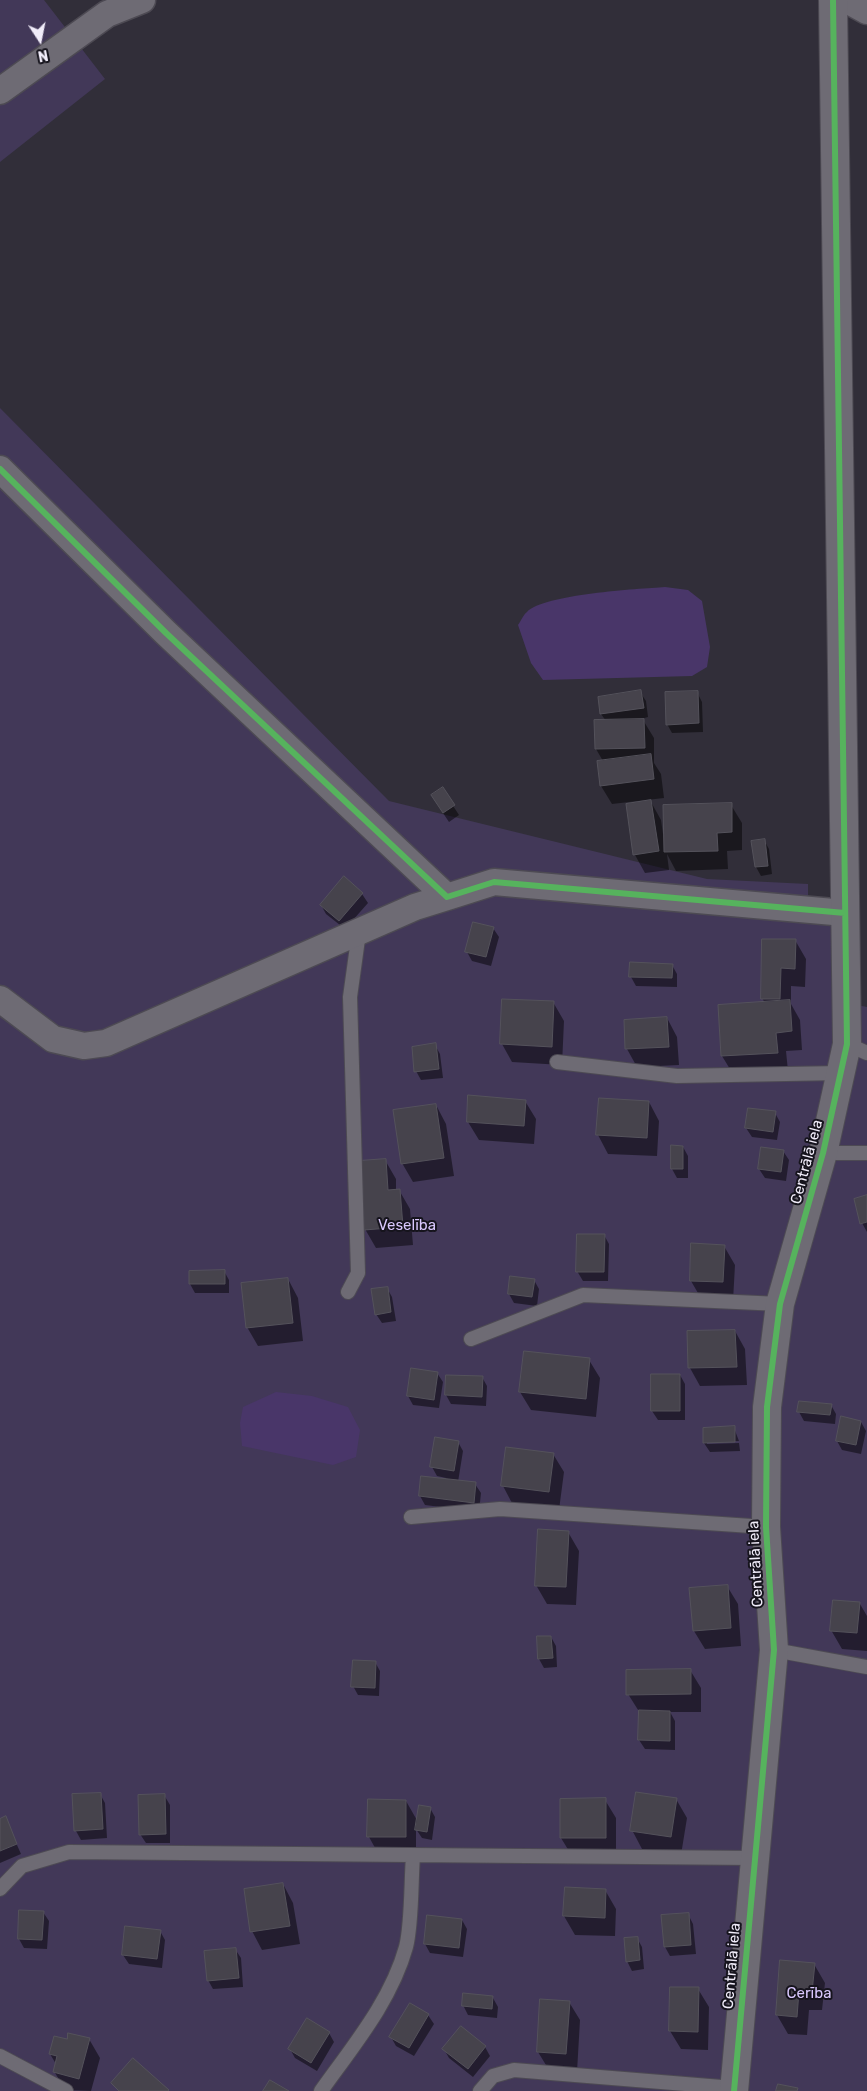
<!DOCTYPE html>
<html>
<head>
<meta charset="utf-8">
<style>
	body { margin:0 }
	#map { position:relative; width:867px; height:2091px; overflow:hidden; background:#312e39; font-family:Rubik,sans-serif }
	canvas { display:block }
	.north { position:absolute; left:15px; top:15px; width:50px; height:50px; -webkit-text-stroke:4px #16141d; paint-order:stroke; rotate:169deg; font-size:14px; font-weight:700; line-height:20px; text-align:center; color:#f0ecf9 }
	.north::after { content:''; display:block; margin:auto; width:18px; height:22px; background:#f0ecf9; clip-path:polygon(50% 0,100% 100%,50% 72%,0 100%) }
</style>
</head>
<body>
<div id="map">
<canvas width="867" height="2091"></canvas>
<div class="north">N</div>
</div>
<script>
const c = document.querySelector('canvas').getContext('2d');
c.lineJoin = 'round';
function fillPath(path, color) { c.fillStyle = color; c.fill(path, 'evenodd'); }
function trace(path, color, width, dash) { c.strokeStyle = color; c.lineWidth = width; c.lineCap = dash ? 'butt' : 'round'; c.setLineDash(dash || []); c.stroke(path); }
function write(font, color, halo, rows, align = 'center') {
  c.font = font + ' Rubik,sans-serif'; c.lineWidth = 4; c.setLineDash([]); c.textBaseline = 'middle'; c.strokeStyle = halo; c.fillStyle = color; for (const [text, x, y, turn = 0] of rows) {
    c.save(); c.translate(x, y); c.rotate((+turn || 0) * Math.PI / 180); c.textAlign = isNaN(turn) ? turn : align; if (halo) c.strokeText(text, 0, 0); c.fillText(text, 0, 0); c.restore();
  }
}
fillPath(new Path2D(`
	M0,0H44L105,79L0,162Z
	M0,408L389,801L707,879L808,884V904L845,913L837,1001L867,1007V2091H0Z`), '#423858');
fillPath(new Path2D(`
	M665,587L688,590L702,601L710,647L707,667L692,676L543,680L531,663L518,625C521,621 523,615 527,612C544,594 638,589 665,587Z
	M276,1392L312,1396L348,1407L360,1430L356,1457L333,1465L242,1446L240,1423L243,1407Z`), '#493669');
fillPath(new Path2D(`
	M640,692L646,701L648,717L637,720H643L654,738V763L661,774L664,798L612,804L601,786L603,761L596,749L595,721H606L601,714Z
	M697,692L702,702L703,732L672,733L667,724Z
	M442,789L459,815L449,822L437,804Z
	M651,802L661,820L663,834L731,805L742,823V850L727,851L728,869L676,871L667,854L669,870L645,873L635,855Z
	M764,840L769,849L772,874L761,876L756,867Z
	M344,878L362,894L368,903L345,929L326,914L321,905Z
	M493,928L499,937L491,966L472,961L467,952Z
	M795,940L806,959L805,987L791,986V1004L800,1020L802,1050L786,1051L788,1071L733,1074L722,1056L765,1003L762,998Z
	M672,965L677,974V987L636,986L631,977Z
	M553,1002L564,1021L562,1065L512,1062L502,1044Z
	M667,1018L677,1037L679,1065L637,1067L627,1049Z
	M435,1045L440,1054L443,1078L421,1080L416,1071Z
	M600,1099L649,1102L659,1121L657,1156L608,1154L598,1135Z
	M525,1101L536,1119L534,1144L479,1140L468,1122Z
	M436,1105L446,1124L454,1176L413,1182L402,1163Z
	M775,1113L780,1122L777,1140L752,1137L746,1128Z
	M683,1147L688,1156V1178H677L672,1169Z
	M783,1151L789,1160L786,1181L765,1178L759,1169Z
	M385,1160L396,1179V1190H399L410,1209L413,1245L376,1248L365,1229Z
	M867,1197V1232L862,1223Z
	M604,1235L609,1244L608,1281H583L577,1271Z
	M724,1246L735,1265L733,1301L702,1300L691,1281Z
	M224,1271L229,1280V1293H195L190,1284V1272Z
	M288,1279L298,1298L303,1341L258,1346L247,1327Z
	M534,1280L539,1289L537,1306L514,1303L509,1294Z
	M387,1288L392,1297L396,1321L382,1323L376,1314Z
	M735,1331L745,1349L747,1385L700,1386L690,1368Z
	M589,1360L600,1378L596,1417L531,1410L520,1392Z
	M437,1373L443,1382L439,1408L413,1405L408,1396Z
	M680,1375L685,1384V1420H658L652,1411Z
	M447,1376L482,1377L487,1386L486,1406L451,1404L446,1395Z
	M831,1405L836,1414L835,1424L804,1421L799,1412Z
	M861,1422L866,1431L861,1454L842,1450L837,1441Z
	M734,1428L739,1441L707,1442V1444L739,1443L740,1451L710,1452L704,1443Z
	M458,1442L463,1451L458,1482L475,1484L481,1493L479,1512L425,1505L420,1496L445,1480L446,1478L437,1476L432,1467Z
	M553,1454L564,1472L559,1510L513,1505L503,1486Z
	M568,1532L579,1551L576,1605L547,1604L536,1585Z
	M727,1586L738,1604L741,1646L705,1649L694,1631Z
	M860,1604L867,1616V1651L842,1649L831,1630Z
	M551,1637L556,1646L557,1667L544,1668L539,1659Z
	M375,1662L380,1671L379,1696L358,1695L353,1686Z
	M690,1670L701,1688V1712H670L675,1721V1750L645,1749L639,1740L640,1713L628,1694Z
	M100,1794L105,1803L107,1838L81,1840L76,1831Z
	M164,1795L170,1805V1843H146L140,1834Z
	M676,1799L687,1818L681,1855L642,1849L632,1830Z
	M605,1800L616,1818V1856H572L561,1838Z
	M406,1801L418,1822L430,1808L435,1817L432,1840L422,1838L416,1829V1856L379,1855L369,1837Z
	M5,1818L21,1854L0,1863V1820Z
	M283,1884L293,1903L300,1944L262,1950L252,1931Z
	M605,1890L616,1909L615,1936L575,1935L564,1916Z
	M43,1912L49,1921L47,1949L24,1948L19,1939Z
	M688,1914L693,1924L696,1954L670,1956L665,1947Z
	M462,1920L467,1929L463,1957L430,1953L425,1944Z
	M160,1931L165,1940L162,1968L129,1964L123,1955Z
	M637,1938L642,1947L644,1969L632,1971L627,1961Z
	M235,1949L241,1958L243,1987L213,1989L208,1980Z
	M781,1962L814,1964L825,1983L822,2010H809L807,2035L788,2034L777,2015Z
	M698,1989L709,2007L708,2050L681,2049L670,2031Z
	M493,1998L498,2007L497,2018L468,2015L463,2005Z
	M569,2002L580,2020L577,2072L549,2070L538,2052Z
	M410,2004L428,2015L434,2024L414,2056L396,2046L391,2037Z
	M329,2033L334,2042L317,2071L295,2058L290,2049Z
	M89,2039L100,2058L91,2091L65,2090L54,2071L56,2064L50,2054L68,2041Z
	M485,2047L490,2056L473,2077L449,2058L444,2049Z`), '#0007');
const building = new Path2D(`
	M641,690L644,708L600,714L598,697Z
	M698,691L699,723L666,725L665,692Z
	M644,719L645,748L595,749L594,720Z
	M651,754L654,779L600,786L597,761Z
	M443,787L455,805L443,813L431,795Z
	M651,800L659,851L633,855L626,804Z
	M732,803V832L717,833L718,851L664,852L663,805Z
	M765,839L768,866L755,867L751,841Z
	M344,876L363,893L339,921L320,905Z
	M473,922L494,927L486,957L465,952Z
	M762,939H796L795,969L781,968L780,999H761Z
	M630,962L673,964L672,978L629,977Z
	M502,999L554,1001L552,1047L500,1044Z
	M790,1000L792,1031L776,1033L778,1053L721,1056L718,1005Z
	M667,1017L669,1047L625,1049L624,1020Z
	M436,1043L439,1069L414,1072L412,1047Z
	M468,1095L526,1100L524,1126L467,1122Z
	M599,1098L649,1101L647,1138L596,1135Z
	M436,1104L444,1158L401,1164L393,1110Z
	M748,1108L776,1111L773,1132L745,1128Z
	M671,1145L683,1146V1169H671Z
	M761,1147L784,1150L781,1172L758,1169Z
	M386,1159L388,1190L400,1189L403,1227L364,1230L359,1161Z
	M867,1195V1222L860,1224L854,1199Z
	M577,1234H605L604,1272H576Z
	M691,1243L725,1245L723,1282L690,1281Z
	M225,1270V1284H189V1271Z
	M510,1276L535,1279L532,1297L508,1294Z
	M288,1278L293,1323L246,1328L241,1283Z
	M388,1287L391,1312L375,1315L371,1289Z
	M735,1330L737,1367L688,1368L687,1331Z
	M524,1351L590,1358L586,1399L519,1392Z
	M411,1368L438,1372L434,1400L407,1396Z
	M651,1374H680V1411H651Z
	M446,1375L483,1376L482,1397L445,1395Z
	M799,1401L832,1404L830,1415L797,1412Z
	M841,1416L861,1421L856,1445L836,1441Z
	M735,1426V1442L703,1443V1428Z
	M435,1437L459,1441L454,1471L430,1467Z
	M506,1447L554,1453L549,1492L501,1486Z
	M421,1476L476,1482L474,1503L419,1496Z
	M538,1529L569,1531L566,1587L535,1586Z
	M728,1585L731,1628L693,1631L689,1588Z
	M833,1600L860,1602L857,1633L830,1631Z
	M537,1636H551L553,1658L538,1659Z
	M353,1660L376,1661L375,1688L351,1687Z
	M691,1669V1694L626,1695V1670Z
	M639,1710L670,1711V1741L638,1740Z
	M636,1792L677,1798L671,1837L630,1831Z
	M101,1793L103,1829L74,1831L72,1794Z
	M165,1794L166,1834L139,1835L138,1795Z
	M606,1798V1838H560V1799Z
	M368,1799L406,1800V1837H367Z
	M419,1805L431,1807L427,1832L415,1830Z
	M6,1816L17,1844L0,1851V1819Z
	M283,1883L290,1926L250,1932L244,1889Z
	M565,1887L606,1889L605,1918L563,1916Z
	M19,1910L44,1911L42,1940L18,1939Z
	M689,1913L691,1945L664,1947L661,1915Z
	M427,1915L462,1919L459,1948L424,1944Z
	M125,1926L161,1930L157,1959L122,1955Z
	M638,1937L640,1960L626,1962L624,1938Z
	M236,1948L239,1978L207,1981L204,1951Z
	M780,1960L815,1963L812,1992L799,1991L797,2017L776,2015Z
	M670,1987H699L698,2032L669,2031Z
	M463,1993L493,1996L492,2009L462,2006Z
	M540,1999L570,2001L566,2054L537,2052Z
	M410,2003L429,2014L409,2048L389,2037Z
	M307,2018L330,2032L311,2063L288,2049Z
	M461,2026L486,2046L468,2069L442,2049Z
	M68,2033L90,2038L79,2079L53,2072L57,2056L49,2054L54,2036L67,2039Z
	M133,2058L169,2090L168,2091H119L111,2083Z
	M270,2080L289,2091H263Z
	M778,2084L798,2088L797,2091H776Z`);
fillPath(building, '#46434c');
trace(building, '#54525b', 1);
const lane = new Path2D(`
	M847,1044L867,1053
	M557,1062L677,1076L841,1073
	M823,1153H867
	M348,1292L358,1273L350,997L359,932
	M471,1339L583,1295L780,1304
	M411,1517L500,1509L766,1527
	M774,1650L867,1667
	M0,1889L22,1866L69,1852L754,1858
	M0,2056L66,2091
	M321,2091C353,2046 391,2001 406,1947C412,1924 411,1881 413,1856
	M480,2091L493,2076L514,2070L734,2088`);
const street = new Path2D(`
	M847,0L867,11
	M0,91L107,14L142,0
	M0,469L166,633L447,897L494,882L845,913
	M0,999L53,1039L84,1046L106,1043L415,907L447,897`);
const secondary = new Path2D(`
	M734,2091L774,1650L766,1527L767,1407L780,1304L823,1153L847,1044L833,0`);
trace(lane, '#4d4a53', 16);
trace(street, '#4d4a53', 29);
trace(secondary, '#4d4a53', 30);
trace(lane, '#6e6b74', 14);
trace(street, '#6e6b74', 26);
trace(secondary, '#6e6b74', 28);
trace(new Path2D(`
	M0,469L166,633L447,897L494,882L845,913
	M734,2091L774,1650L766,1527L767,1407L780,1304L823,1153L847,1044L833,0`), '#56b35d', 6);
write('15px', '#f0ecf9', '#16141d', [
	["Centrālā iela",807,1162,-75],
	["Centrālā iela",756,1564,-93],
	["Centrālā iela",732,1966,-85]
]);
write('15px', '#d9c8fd', '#16141d', [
	["Veselība",407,1226],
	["Cerība",809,1994]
]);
</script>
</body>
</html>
